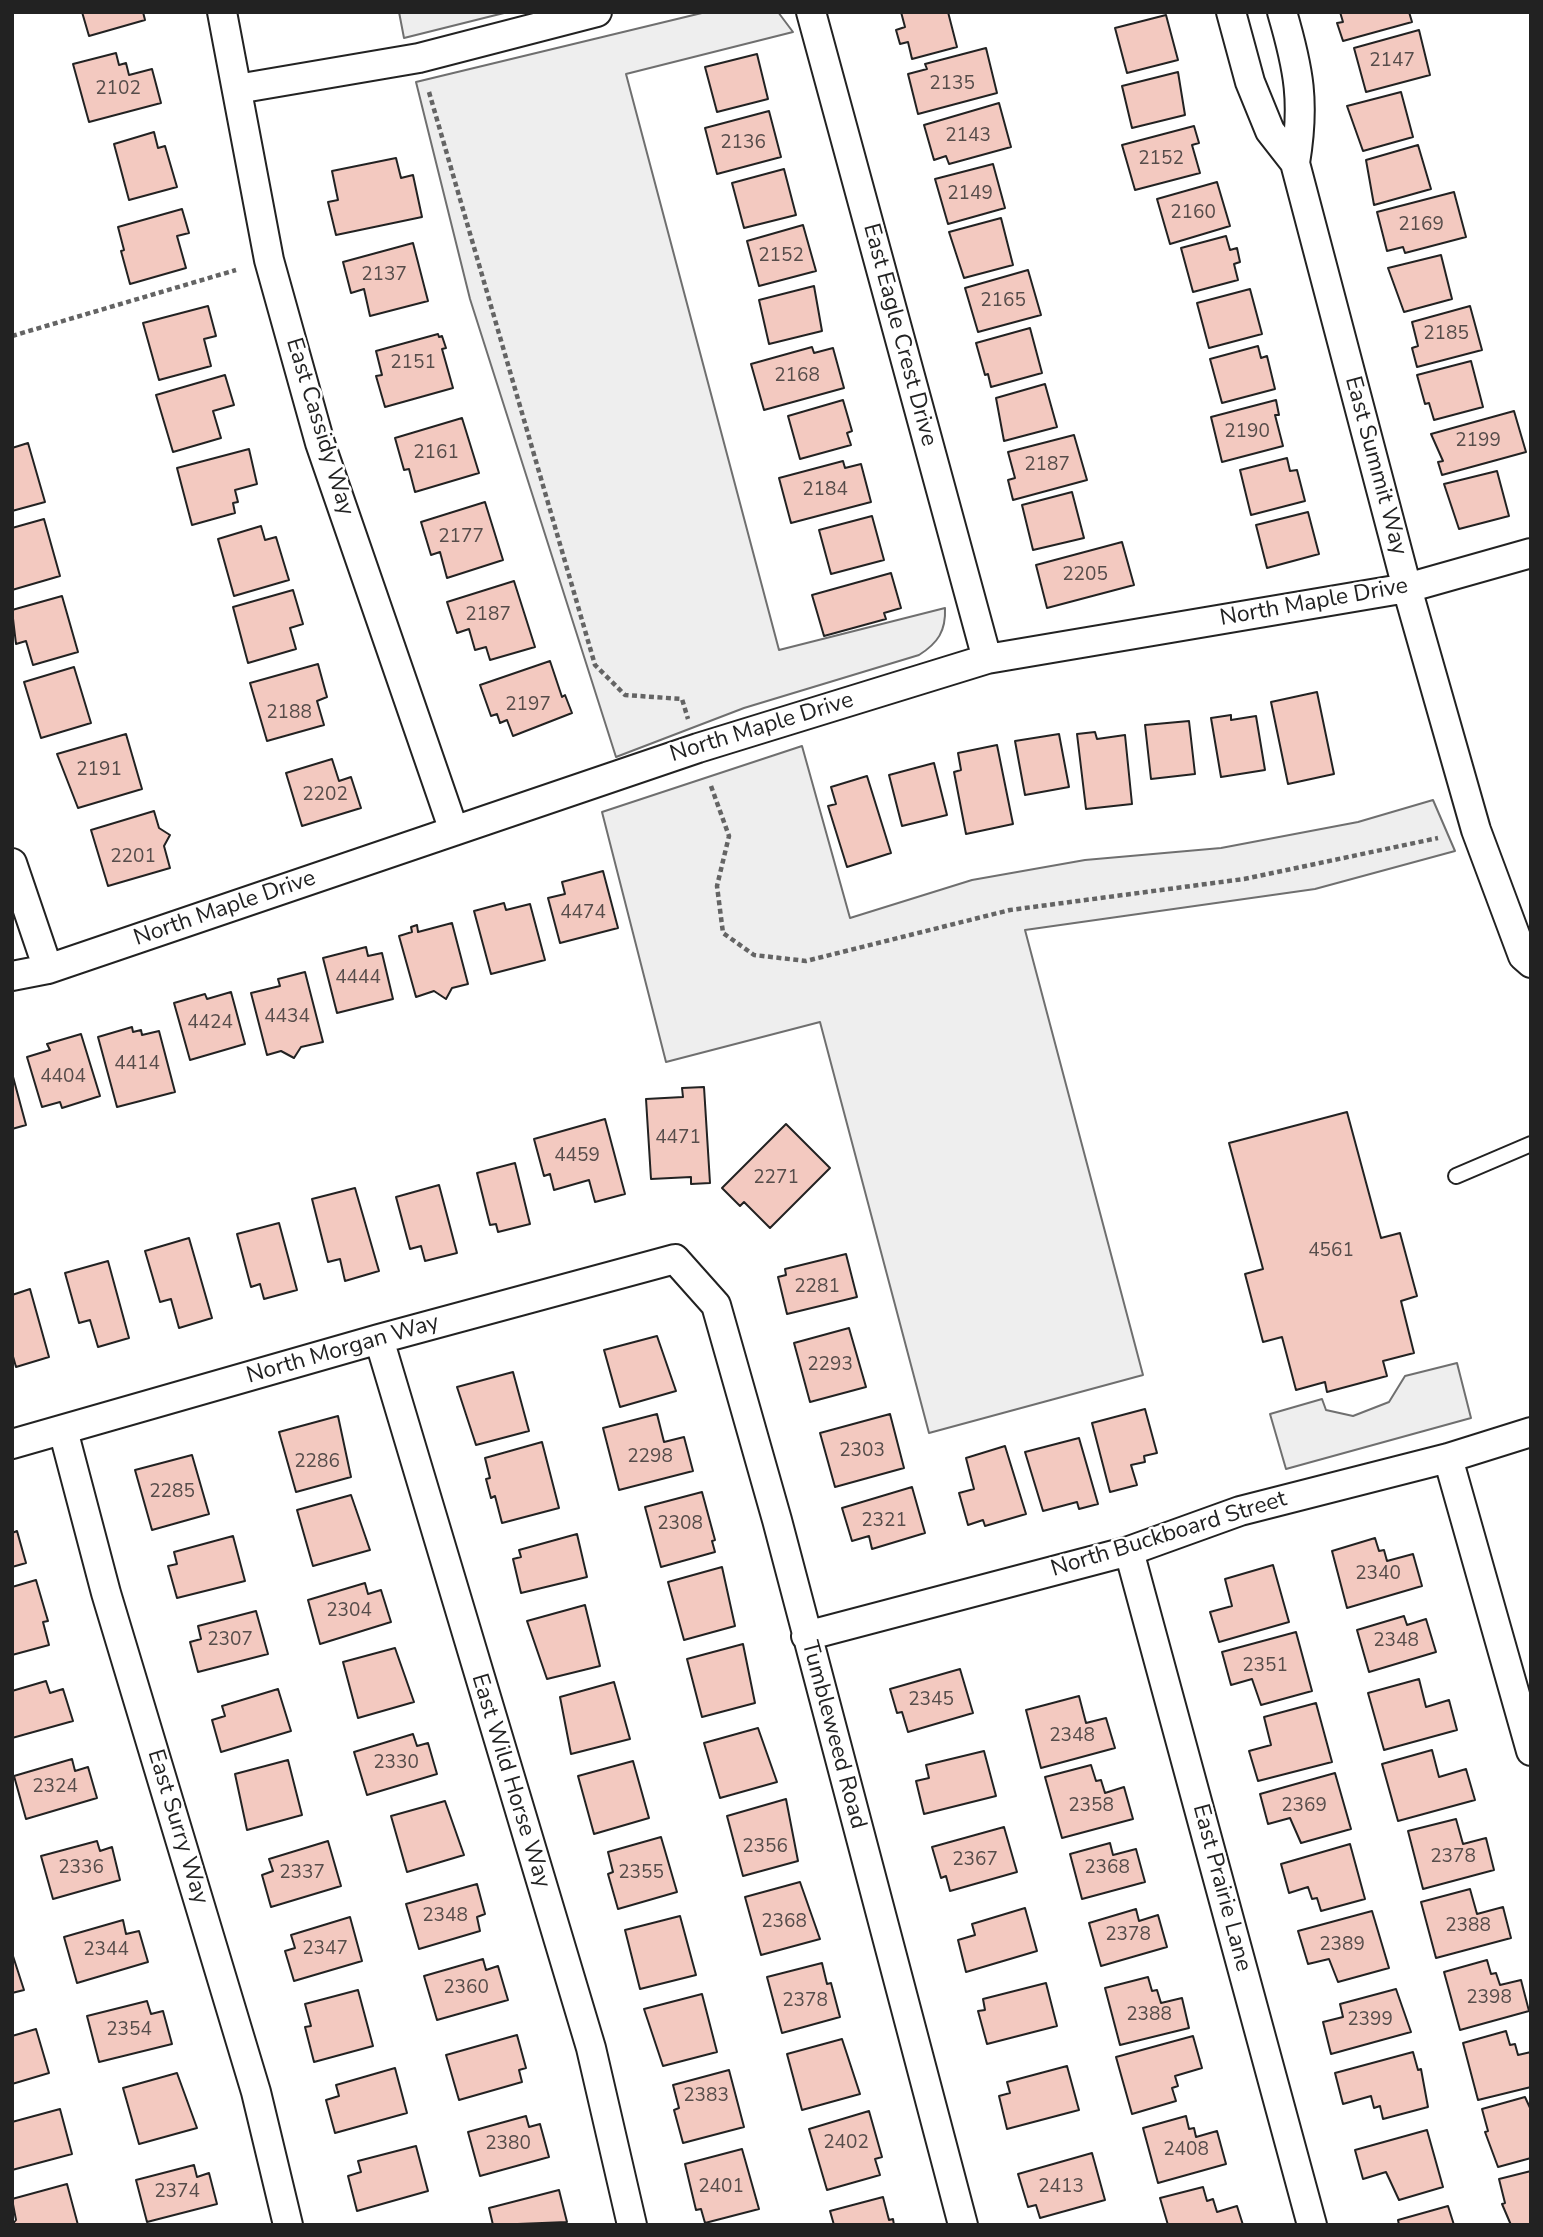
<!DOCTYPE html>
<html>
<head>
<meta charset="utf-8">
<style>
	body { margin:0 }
	#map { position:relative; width:1543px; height:2237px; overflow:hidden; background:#fff; font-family:"Nunito Sans",sans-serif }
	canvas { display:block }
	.frame { position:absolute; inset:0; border:14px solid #222; pointer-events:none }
</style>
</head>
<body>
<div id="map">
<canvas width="1543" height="2237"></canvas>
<div class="frame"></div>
</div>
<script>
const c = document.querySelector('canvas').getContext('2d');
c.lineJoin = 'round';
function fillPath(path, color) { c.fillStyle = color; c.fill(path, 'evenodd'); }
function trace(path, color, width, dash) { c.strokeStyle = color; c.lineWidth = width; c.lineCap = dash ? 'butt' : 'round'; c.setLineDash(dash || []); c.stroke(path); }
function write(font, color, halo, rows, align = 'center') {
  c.font = font + ' "Nunito Sans",sans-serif'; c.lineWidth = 5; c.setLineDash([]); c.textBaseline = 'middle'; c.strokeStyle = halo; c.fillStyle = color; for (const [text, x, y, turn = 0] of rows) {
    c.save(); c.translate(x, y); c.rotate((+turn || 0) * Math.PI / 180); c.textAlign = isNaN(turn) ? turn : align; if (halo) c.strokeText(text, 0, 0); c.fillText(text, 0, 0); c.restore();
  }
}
const green = new Path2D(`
	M399,12H508L404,38Z
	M706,12H778L793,32L626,74L779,650L945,608C946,631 938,643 919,655L744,708L616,757L470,299L416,82Z
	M802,746L850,918L972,880L1085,860L1221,848L1358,822L1433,800L1455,851L1315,889L1025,930L1143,1375L929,1433L820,1022L666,1062L602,812Z
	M1457,1363L1471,1418L1286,1469L1270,1414L1322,1399L1326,1410L1353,1416L1389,1402L1405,1376Z`);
fillPath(green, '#eee');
trace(green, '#6f6f6f', 2);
const building = new Path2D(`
	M82,12H143L145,20L89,36Z
	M901,12H948L957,47L912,59L908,42L900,44L896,30L905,27Z
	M1340,12H1409L1412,22L1343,41L1337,23L1343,22Z
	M1166,15L1178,60L1127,73L1115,28Z
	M1419,30L1430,75L1366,92L1354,48Z
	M986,48L997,93L918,114L908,74L927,69L925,64Z
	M116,53L119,65L126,63L129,75L152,69L161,103L89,122L73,64Z
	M757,54L768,99L717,112L705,67Z
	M1178,72L1185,115L1132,128L1122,86Z
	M1401,92L1413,137L1363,151L1347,106Z
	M999,103L1011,147L949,164L946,156L934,160L924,125Z
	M769,111L781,157L717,174L705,128Z
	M1194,126L1199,143L1192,145L1200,173L1135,190L1122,145Z
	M154,132L158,148L165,146L177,187L129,200L114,144Z
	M1418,145L1431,189L1374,205L1366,160Z
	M396,158L401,178L413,175L422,217L336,235L328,202L338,200L332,171Z
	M993,164L1005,208L948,224L935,179Z
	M784,169L796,215L744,228L732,183Z
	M1217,182L1230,226L1170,244L1157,199Z
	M1454,192L1466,237L1405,253L1403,247L1387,251L1377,212Z
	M182,209L189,233L177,236L186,268L130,284L121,251L124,250L118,227Z
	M1001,218L1013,265L964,278L949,232Z
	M803,225L816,271L759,286L747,241Z
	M1226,236L1230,250L1237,248L1240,262L1234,264L1238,280L1193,292L1181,248Z
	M413,243L428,301L370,316L364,289L351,293L343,262Z
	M1441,255L1452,299L1404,312L1388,268Z
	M1028,270L1041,315L978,332L965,288Z
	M814,286L822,331L769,344L759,300Z
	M1250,289L1262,334L1209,348L1197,303Z
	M208,306L216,336L204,339L211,366L159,380L143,323Z
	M1470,306L1482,350L1417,367L1412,348L1418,346L1412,322Z
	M1030,328L1042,373L991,387L988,374L985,375L976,343Z
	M438,334L439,337L442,336L446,348L442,349L453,388L385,407L376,376L382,375L376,351Z
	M1258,346L1261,358L1267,356L1275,389L1222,403L1210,359Z
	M812,347L814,353L833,348L844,388L764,410L751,364Z
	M1471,361L1483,407L1434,420L1429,403L1425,404L1417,375Z
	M225,375L234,405L213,411L221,438L173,452L156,395Z
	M1045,384L1057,427L1004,441L996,398Z
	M843,400L852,431L847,433L851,445L800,459L788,416Z
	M1276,400L1279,415H1275L1283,446L1222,462L1211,417Z
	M1514,411L1526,452L1442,475L1438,462L1443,461L1431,434Z
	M462,418L479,473L415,492L409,469L404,470L395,438Z
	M1074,435L1087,480L1013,500L1008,480L1015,478L1008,452Z
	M28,443L45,502L12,511V448Z
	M249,449L257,484L235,490L238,502L233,503L235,513L192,525L177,468Z
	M1287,458L1290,471L1297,470L1305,501L1251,515L1240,470Z
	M843,461L845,468L861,464L871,502L791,523L779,478Z
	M1497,471L1509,516L1459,529L1444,484Z
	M1072,492L1084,538L1033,550L1022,505Z
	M485,502L503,560L447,578L440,552L431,555L421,522Z
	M1308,512L1319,554L1267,568L1256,525Z
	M872,516L884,560L831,574L819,530Z
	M44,519L60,576L12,590V528Z
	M261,526L265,540L276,537L289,580L234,596L218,539Z
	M1122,542L1134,585L1047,608L1036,565Z
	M891,573L901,608L884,613L886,619L824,636L812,595Z
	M514,581L535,647L490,660L486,647L475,650L469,629L457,633L447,602Z
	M293,590L303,624L290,628L296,649L248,663L233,607Z
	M62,596L78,652L33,665L26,641L16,644L12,610Z
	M550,661L562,697L565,695L572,713L513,736L507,720L500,723L497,714L491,716L480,685Z
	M318,664L327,697L317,701L324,725L267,741L250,683Z
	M74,667L91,723L41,738L24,682Z
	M1317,692L1334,774L1288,784L1271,702Z
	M1231,715V720L1256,716L1265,770L1221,777L1211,718Z
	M1189,721L1195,774L1151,779L1145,725Z
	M1095,732L1097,739L1125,735L1132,804L1086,809L1077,734Z
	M126,734L142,789L78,808L57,754Z
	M1059,734L1069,787L1025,795L1015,741Z
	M997,745L1013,824L966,834L954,772L961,770L958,753Z
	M332,759L339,781L351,777L361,808L302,826L286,773Z
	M934,763L947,815L902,826L889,775Z
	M867,776L891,853L847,867L828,806L836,804L831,787Z
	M154,811L159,828L170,835L164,846L170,868L108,886L91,830Z
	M603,871L618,928L560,943L548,898L565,894L562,882Z
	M504,903L506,910L530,904L545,960L491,974L474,911Z
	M452,923L468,984L452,988L446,999L434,991L416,997L399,936L412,932L411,927L417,925L418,932Z
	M366,947L368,956L382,953L393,999L337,1013L323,958Z
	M305,972L323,1042L301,1047L294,1058L281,1051L267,1055L251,993L280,986L278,979Z
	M231,992L245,1044L190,1060L174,1003L205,994L207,999Z
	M132,1027L133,1032L141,1030L142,1035L159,1031L175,1092L117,1107L98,1037Z
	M81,1034L100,1096L62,1108L60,1102L42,1107L27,1057L50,1050L47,1044Z
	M12,1073L26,1125L12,1129Z
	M704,1087L710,1183L691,1184V1177L651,1179L646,1099L683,1097L682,1088Z
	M1347,1112L1381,1238L1400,1233L1417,1296L1401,1301L1414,1353L1383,1361L1387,1376L1327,1392L1325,1382L1296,1390L1282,1337L1263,1342L1245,1274L1263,1269L1229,1143Z
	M605,1119L625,1194L595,1202L589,1180L554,1190L550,1174L544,1176L534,1139Z
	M786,1124L830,1168L770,1228L744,1202L740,1206L722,1188Z
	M515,1163L530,1224L498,1232L496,1224L490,1225L477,1173Z
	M439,1185L457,1253L425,1261L421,1246L410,1249L396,1197Z
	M355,1188L379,1271L345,1281L340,1259L328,1262L312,1199Z
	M279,1223L297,1290L264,1299L260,1284L251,1287L237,1234Z
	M189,1238L212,1318L179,1328L171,1299L160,1302L145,1251Z
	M846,1254L857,1297L787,1314L778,1277L786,1275L785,1269Z
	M108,1261L129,1338L98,1347L90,1320L79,1323L65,1273Z
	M30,1289L49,1357L16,1367L12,1353V1295Z
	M849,1328L866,1387L810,1402L794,1343Z
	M657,1336L676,1391L620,1407L604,1350Z
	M513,1372L529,1431L476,1445L457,1387Z
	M1145,1409L1157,1453L1144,1456L1145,1462L1131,1465L1137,1485L1110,1492L1092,1423Z
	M657,1414L664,1442L684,1437L693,1471L619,1490L603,1428Z
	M890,1414L904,1468L835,1487L820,1433Z
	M338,1416L351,1477L296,1492L279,1432Z
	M1079,1438L1098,1504L1079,1509L1077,1502L1043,1511L1025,1452Z
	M542,1442L559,1508L502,1523L495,1496L491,1498L486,1479L490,1478L485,1458Z
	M1005,1446L1026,1514L985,1526L983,1520L968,1525L959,1493L974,1489L966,1458Z
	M192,1455L209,1514L152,1530L135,1470Z
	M912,1487L925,1533L872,1549L869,1536L852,1541L842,1508Z
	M702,1492L715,1540L712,1541L715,1552L661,1567L645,1507Z
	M351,1495L370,1550L313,1566L297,1510Z
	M17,1531L26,1563L12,1567V1533Z
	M577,1534L587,1577L521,1593L513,1559L521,1557L519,1550Z
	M233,1536L245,1581L177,1598L168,1566L177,1564L174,1552Z
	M1375,1538L1379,1551L1384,1550L1387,1561L1413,1554L1422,1586L1347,1608L1332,1551Z
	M1273,1565L1289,1622L1219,1642L1210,1612L1232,1606L1225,1579Z
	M722,1567L735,1626L684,1640L668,1582Z
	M36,1580L48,1621L43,1622L49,1645L12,1655V1587Z
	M365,1583L368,1594L381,1590L391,1622L320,1644L308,1600Z
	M585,1605L600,1666L547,1679L527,1621Z
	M256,1611L268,1654L198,1672L190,1642L201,1639L198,1626Z
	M1404,1616L1407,1625L1426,1619L1436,1652L1369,1672L1357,1630Z
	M1296,1632L1312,1691L1261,1705L1252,1679L1231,1685L1222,1652Z
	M743,1644L755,1703L702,1717L687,1659Z
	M395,1648L414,1702L358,1718L343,1662Z
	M960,1669L973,1713L908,1732L902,1712L897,1713L890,1689Z
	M1419,1679L1426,1707L1449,1700L1457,1730L1384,1750L1368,1693Z
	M46,1681L50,1693L63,1689L73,1721L12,1738V1691Z
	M614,1682L630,1739L571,1754L560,1697Z
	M278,1689L291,1731L221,1752L212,1720L225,1716L222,1706Z
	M1079,1696L1086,1723L1106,1718L1115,1748L1041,1768L1026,1710Z
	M1316,1703L1332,1762L1258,1781L1249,1751L1271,1745L1264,1717Z
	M758,1728L777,1782L720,1798L704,1743Z
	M413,1734L417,1746L428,1743L437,1774L367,1795L354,1752Z
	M1432,1750L1439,1777L1466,1769L1475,1800L1398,1821L1382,1764Z
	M984,1751L996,1796L924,1814L916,1781L929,1778L926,1765Z
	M72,1759L75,1771L88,1767L97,1798L26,1819L14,1776Z
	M288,1760L302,1815L247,1830L235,1774Z
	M633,1761L649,1818L594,1834L578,1776Z
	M1091,1765L1096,1781L1101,1780L1105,1793L1124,1787L1133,1819L1062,1838L1045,1777Z
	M1335,1773L1351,1829L1301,1843L1290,1818L1268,1824L1260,1794Z
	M786,1799L798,1861L743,1876L727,1816Z
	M445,1801L464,1855L407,1872L391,1816Z
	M1456,1819L1463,1844L1486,1838L1494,1870L1423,1889L1408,1831Z
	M1004,1827L1017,1872L950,1891L946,1876L941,1878L932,1847Z
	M661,1837L677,1892L618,1909L608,1874L613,1872L608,1852Z
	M97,1841L100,1851L112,1847L120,1880L53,1899L41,1856Z
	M328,1841L341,1886L271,1907L262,1875L273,1871L269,1859Z
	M1110,1843L1113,1855L1136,1849L1145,1882L1082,1899L1070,1854Z
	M1350,1844L1365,1899L1321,1911L1317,1898L1312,1899L1308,1887L1289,1893L1281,1864Z
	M800,1882L820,1939L761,1955L745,1897Z
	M477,1884L485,1914L477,1917L480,1931L419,1949L406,1904Z
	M1470,1889L1477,1914L1503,1907L1511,1938L1436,1958L1421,1902Z
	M1025,1908L1037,1951L966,1972L958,1940L975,1935L972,1924Z
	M1136,1909L1139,1921L1158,1915L1167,1947L1101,1966L1089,1923Z
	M1372,1911L1389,1968L1338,1982L1329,1959L1308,1964L1298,1931Z
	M680,1916L696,1975L640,1989L625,1930Z
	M350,1917L362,1961L294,1981L285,1951L295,1948L291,1935Z
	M123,1920L126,1934L139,1931L148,1962L77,1983L64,1937Z
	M12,1953L24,1990L12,1993Z
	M483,1959L486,1970L498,1966L508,2000L437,2020L424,1976Z
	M1487,1960L1491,1974L1496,1973L1500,1985L1521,1980L1529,2011L1460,2030L1444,1972Z
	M822,1963L827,1984L831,1983L840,2017L782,2033L767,1977Z
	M1148,1977L1152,1991L1157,1990L1161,2003L1182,1998L1189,2028L1120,2045L1105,1988Z
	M1046,1983L1057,2026L987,2044L978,2011L985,2010L983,1999Z
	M1396,1989L1411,2032L1331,2054L1323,2022L1343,2017L1340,2004Z
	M358,1990L373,2046L314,2062L305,2027L311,2026L305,2004Z
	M702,1994L717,2052L663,2066L644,2009Z
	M147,2001L151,2014L163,2011L172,2044L99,2062L87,2016Z
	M36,2029L49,2073L12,2084V2036Z
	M1506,2031L1510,2045L1515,2044L1518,2055L1531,2052V2087L1478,2100L1463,2043Z
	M517,2035L526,2068L519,2070L522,2082L459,2100L446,2055Z
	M1193,2036L1202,2068L1175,2076L1178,2086L1172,2088L1176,2101L1132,2114L1116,2057Z
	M842,2039L860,2094L802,2110L787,2054Z
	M1413,2052L1418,2070L1421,2069L1428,2107L1383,2119L1380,2106L1374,2108L1371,2096L1343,2104L1335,2073Z
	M1067,2066L1079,2110L1007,2129L999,2096L1010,2093L1007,2082Z
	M395,2068L407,2113L335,2133L326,2100L339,2096L336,2085Z
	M729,2070L744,2127L683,2143L674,2110L679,2108L673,2085Z
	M177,2073L197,2128L139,2144L123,2088Z
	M1525,2097L1531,2110V2158L1498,2167L1485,2132L1488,2131L1482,2109Z
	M60,2109L72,2154L12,2170V2122Z
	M869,2111L882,2157L875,2159L880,2175L827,2190L809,2129Z
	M526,2116L529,2127L540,2124L549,2157L480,2176L468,2132Z
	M1186,2116L1189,2129L1194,2128L1196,2137L1217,2131L1226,2164L1158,2183L1143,2128Z
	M1427,2130L1443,2187L1399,2200L1386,2172L1363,2179L1355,2150Z
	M416,2146L428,2191L357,2211L348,2176L361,2172L358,2161Z
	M742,2149L759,2209L705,2223L701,2209L696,2210L685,2164Z
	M1092,2153L1105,2200L1040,2218L1036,2205L1028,2207L1018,2174Z
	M194,2165L197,2177L209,2173L217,2204L147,2222L136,2180Z
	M1531,2171V2225H1511L1502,2204L1505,2203L1499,2179Z
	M67,2184L78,2225H12L16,2220L12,2199Z
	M1203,2187L1207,2201L1213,2199L1217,2212L1237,2206L1243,2225H1168L1160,2198Z
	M559,2190L567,2222L493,2225L489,2208Z
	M883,2197L889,2220L893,2219L894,2225H834L830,2211Z
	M1448,2206L1454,2225H1399L1398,2220Z`);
fillPath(building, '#f3c9c0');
trace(building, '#222', 2);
const lane = new Path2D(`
	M1456,1176L1531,1144`);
const street = new Path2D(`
	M222,12L269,260L320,443L454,831
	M811,12L987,659
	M1231,12L1250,82L1270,131L1295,163L1407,588L1476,830L1523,956L1531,963
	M1282,12C1299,70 1305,103 1295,163
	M237,89L419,58L597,12
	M12,863L48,969
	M12,976L48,969L698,748L987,659L1407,588L1531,553
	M379,1339L591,2048L632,2225
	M63,1430L106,1593L256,2092L288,2225
	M12,1444L379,1339L675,1259L716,1305L777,1520L963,2225
	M1448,1458L1531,1751
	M1129,1551L1312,2225
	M806,1636L1129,1551L1240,1511L1448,1458L1531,1432`);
trace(lane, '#222', 18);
trace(street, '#222', 32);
trace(new Path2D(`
	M429,92L595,665L625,695L682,699L688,719
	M12,336L236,270
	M711,786L729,836L717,886L723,933L754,955L806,961L1010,910L1244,879L1438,838`), '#646464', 4.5, [5, 3.5]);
trace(lane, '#fff', 14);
trace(street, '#fff', 28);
write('19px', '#564c4a', null, [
	["2147",1392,61],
	["2135",952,84],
	["2102",118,89],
	["2143",968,136],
	["2136",743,143],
	["2152",1161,159],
	["2149",970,194],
	["2160",1193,213],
	["2169",1421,225],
	["2152",781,256],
	["2137",384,275],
	["2165",1003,301],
	["2185",1446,334],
	["2151",413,363],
	["2168",797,376],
	["2190",1247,432],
	["2199",1478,441],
	["2161",436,453],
	["2187",1047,465],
	["2184",825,490],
	["2177",461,537],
	["2205",1085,575],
	["2187",488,615],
	["2197",528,705],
	["2188",289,713],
	["2191",99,770],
	["2202",325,795],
	["2201",133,857],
	["4474",583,913],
	["4444",358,978],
	["4434",287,1017],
	["4424",210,1023],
	["4414",137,1064],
	["4404",63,1077],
	["4471",678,1138],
	["4459",577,1156],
	["2271",776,1178],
	["4561",1331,1251],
	["2281",817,1287],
	["2293",830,1365],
	["2303",862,1451],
	["2298",650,1457],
	["2286",317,1462],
	["2285",172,1492],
	["2321",884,1521],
	["2308",680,1524],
	["2340",1378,1574],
	["2304",349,1611],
	["2307",230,1640],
	["2348",1396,1641],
	["2351",1265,1666],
	["2345",931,1700],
	["2348",1072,1736],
	["2330",396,1763],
	["2324",55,1787],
	["2358",1091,1806],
	["2369",1304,1806],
	["2356",765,1847],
	["2378",1453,1857],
	["2367",975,1860],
	["2336",81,1868],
	["2368",1107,1868],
	["2337",302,1873],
	["2355",641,1873],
	["2348",445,1916],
	["2368",784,1922],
	["2388",1468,1926],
	["2378",1128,1935],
	["2389",1342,1945],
	["2347",325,1949],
	["2344",106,1950],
	["2360",466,1988],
	["2398",1489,1998],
	["2378",805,2001],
	["2388",1149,2015],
	["2399",1370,2020],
	["2354",129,2030],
	["2383",706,2096],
	["2402",846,2143],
	["2380",508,2144],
	["2408",1186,2150],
	["2401",721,2187],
	["2413",1061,2187],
	["2374",177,2192]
]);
write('23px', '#222', '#fff', [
	["East Eagle Crest Drive",899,335,75],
	["East Cassidy Way",319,427,73],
	["East Summit Way",1375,466,75],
	["North Maple Drive",1314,603,-10],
	["North Maple Drive",762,728,-17],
	["North Maple Drive",225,909,-19],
	["North Morgan Way",343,1350,-16],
	["North Buckboard Street",1169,1535,-17],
	["Tumbleweed Road",833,1735,75],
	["East Wild Horse Way",510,1781,73],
	["East Surry Way",177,1827,73],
	["East Prairie Lane",1221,1888,75]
]);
</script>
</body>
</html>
